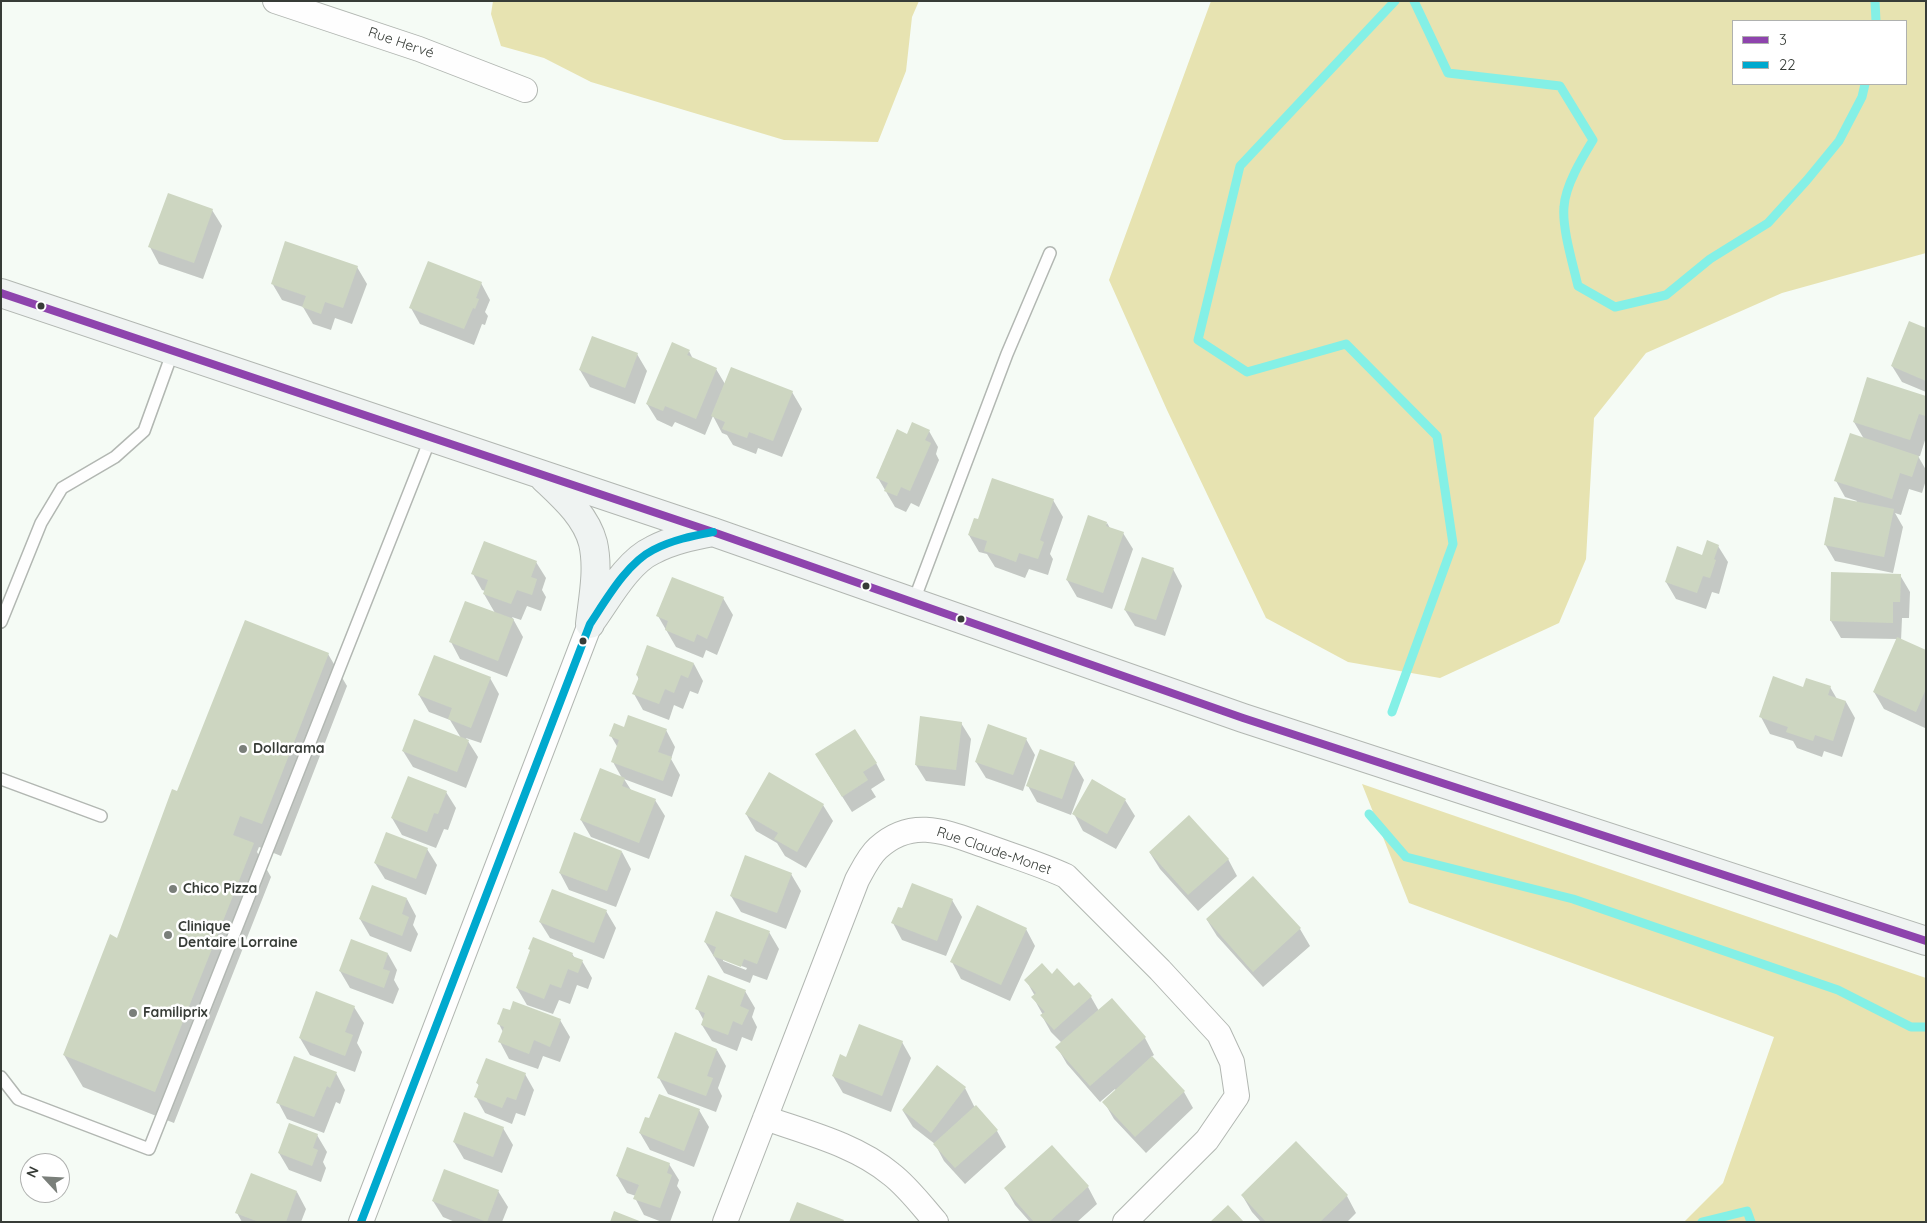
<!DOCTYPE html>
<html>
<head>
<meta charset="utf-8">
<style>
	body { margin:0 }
	#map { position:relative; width:1927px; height:1223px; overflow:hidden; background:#f5fbf5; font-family:Quicksand,sans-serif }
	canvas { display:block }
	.frame { position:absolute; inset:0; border:2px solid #373c37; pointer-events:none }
	.legend { position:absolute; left:1732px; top:20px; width:175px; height:65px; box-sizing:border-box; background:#fff; border:1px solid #afb1af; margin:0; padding:6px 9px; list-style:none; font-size:15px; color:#373c37 }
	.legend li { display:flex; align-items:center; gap:10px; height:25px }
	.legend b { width:25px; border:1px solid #afb1af }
	.north { position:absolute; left:20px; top:1153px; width:50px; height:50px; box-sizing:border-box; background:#fff; border:1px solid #afb1af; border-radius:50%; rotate:295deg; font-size:14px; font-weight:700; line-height:20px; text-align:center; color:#373c37 }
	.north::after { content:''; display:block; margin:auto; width:18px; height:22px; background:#7a7f7a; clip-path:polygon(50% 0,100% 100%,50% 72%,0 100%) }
</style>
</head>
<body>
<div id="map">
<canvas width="1927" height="1223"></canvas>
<div class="frame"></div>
<ul class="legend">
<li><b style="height:6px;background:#8e44ad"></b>3</li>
<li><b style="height:6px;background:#00a9ce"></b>22</li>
</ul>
<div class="north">N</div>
</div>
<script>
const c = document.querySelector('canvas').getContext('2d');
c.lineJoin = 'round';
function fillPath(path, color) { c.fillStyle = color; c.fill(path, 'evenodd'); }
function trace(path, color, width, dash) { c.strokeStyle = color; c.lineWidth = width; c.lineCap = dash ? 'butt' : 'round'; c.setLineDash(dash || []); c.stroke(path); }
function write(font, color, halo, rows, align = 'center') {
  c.font = font + ' Quicksand,sans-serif'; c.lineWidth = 5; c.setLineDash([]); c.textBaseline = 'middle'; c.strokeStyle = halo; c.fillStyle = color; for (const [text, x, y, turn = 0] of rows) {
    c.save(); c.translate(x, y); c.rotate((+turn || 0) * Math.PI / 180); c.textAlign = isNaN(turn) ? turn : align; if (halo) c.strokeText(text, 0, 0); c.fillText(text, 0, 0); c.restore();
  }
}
fillPath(new Path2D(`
	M493,1H919L912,17L906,71L878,142L784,140L591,82L544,58L501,46L491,14Z
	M1211,1H1926V253L1782,293L1646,353L1594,418L1586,559L1559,623L1440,678L1348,662L1266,618L1167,410L1109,280ZM1733,21H1906V84H1733Z
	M1362,784L1926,978V1222H1684L1723,1183L1774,1037L1409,903Z`), '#e7e3b1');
fillPath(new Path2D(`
	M212,210L222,226L203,279L159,264L150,247Z
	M357,267L367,284L352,324L335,318L331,330L313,324L303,307L282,300L272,283Z
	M481,283L490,300L485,312L488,316L485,325L482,324L474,345L420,324L411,308Z
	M1926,330V392L1902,382L1892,366Z
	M689,351L693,359L716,369L725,384L792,392L802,409L782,457L758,448L756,454L733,445L727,435L722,433L713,416L705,435L675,422L672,427L657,420L647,404Z
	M637,354L647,371L635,404L590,387L580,370Z
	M1926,397V437L1920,456H1918L1926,470V480L1922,493L1909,489L1901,515L1895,513L1903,527L1893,573L1835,561L1825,544L1857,501L1845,497L1836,481L1864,439L1854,422Z
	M929,431L938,447L936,454L939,460L919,507L911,503L906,512L895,507L878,478L908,435Z
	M1053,500L1063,517L1050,554L1053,559L1048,575L1029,569L1025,578L995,567L987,554L979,552L969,535L979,521Z
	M1107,523L1110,528L1123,533L1133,549L1112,609L1077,597L1067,580Z
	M1718,546L1728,562L1719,594L1712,592L1706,609L1676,599L1666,582Z
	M536,562L546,578L542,590L546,597L541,611L527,606L521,620L512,617L523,637L507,677L460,659L451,642L495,613L484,594L485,591L482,590L473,574Z
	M1173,569L1182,586L1165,636L1135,626L1125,610Z
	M1900,575L1910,592L1909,618H1902L1901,641L1926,652L1925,728L1884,709L1874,692L1898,639L1841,638L1831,621Z
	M723,598L733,615L717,655L706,650L703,658L676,647L658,616Z
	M328,654L347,686L281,856L259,847L257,852L271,877L174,1123L83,1087L64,1055L117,940L178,792Z
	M694,664L703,681L698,694L690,691L683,709L674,705L669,720L643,710L634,694L639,680L637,675Z
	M490,678L499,694L481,743L466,738L478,757L466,788L413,767L403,751L461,738L450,720L429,712L419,695Z
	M1830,687L1837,699L1846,702L1855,718L1842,757L1824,751L1822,757L1797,748L1793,741L1770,734L1761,717L1804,688Z
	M961,723L971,739L965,786L926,781L916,765Z
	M625,728L666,730L675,747L671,759L680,775L672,797L624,779L631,790L655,800L665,816L649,859L591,837L581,820L622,778L613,762L618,748L611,736Z
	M1026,739L1035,755L1023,791L986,778L976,762Z
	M876,763L885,780L871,789L876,797L852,812L826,771Z
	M1074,763L1084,780L1071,815L1037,802L1028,786Z
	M446,792L456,808L448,830L444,829L436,848L402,835L392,818Z
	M1125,800L1135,816L1116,849L1083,831L1074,814Z
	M823,805L833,821L806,868L785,856L777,843L756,831L746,814Z
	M427,849L437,865L426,895L385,879L375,863Z
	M622,852L631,869L616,907L569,890L560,873Z
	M1150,853L1228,859L1237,876L1198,911L1160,869Z
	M791,874L801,891L786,929L741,912L731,896Z
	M1253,878L1300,929L1310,946L1263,987L1217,936L1207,920Z
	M407,899L416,916L413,925L418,934L411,952L370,936L360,919Z
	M952,900L962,917L946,956L902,940L893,923L903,910Z
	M606,911L616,928L604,959L550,938L540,922Z
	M1026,929L1035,946L1010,1001L961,979L952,962Z
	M769,932L779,949L767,980L753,975L750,983L724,973L705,942ZM723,959L747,968L746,970L723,961Z
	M531,951L572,954L575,958L582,961L592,978L588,989L577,985L570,1004L559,1000L553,1014L527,1005L517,988Z
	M388,954L397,970L394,980L399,989L393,1004L350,988L340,971Z
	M1052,976L1091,997L1099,1011L1145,1038L1154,1055L1151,1057L1184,1092L1193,1108L1146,1153L1114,1119L1104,1102L1116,1091L1115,1089L1100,1102L1067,1064L1057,1047L1062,1043L1051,1032L1042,1016L1043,1015L1033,997L1035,996L1026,980Z
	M745,991L755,1008L752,1017L757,1027L752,1041L742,1037L737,1051L712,1041L702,1025L704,1021L697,1008Z
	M354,1007L364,1023L357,1043L362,1052L355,1072L310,1055L300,1038Z
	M560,1020L570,1037L560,1062L543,1056L538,1069L509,1059L500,1042L503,1032L499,1024Z
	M902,1042L911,1058L891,1112L843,1093L833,1076Z
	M717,1050L726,1066L718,1088L722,1096L716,1112L668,1094L659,1078Z
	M937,1066L965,1088L974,1106L997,1131L1006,1147L965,1184L944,1161L935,1144L913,1127L903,1111Z
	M336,1073L345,1090L340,1104L336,1102L324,1133L287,1119L278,1102Z
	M525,1074L534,1090L525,1116L516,1113L512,1124L485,1113L476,1097L480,1087L477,1083Z
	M699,1110L709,1127L694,1167L650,1150L640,1133L650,1120Z
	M290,1125L317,1135L327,1152L323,1162L326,1168L321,1182L289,1170L279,1153Z
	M503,1128L513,1145L502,1173L464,1159L454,1142Z
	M1296,1143L1347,1196L1356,1213L1347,1222H1261L1252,1212L1242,1195Z
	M669,1164L679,1180L677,1186L681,1192L670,1222H662L644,1215L635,1198L636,1196L627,1193L617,1176Z
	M1088,1187L1097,1204L1077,1222H1030L1015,1205L1006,1189Z
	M498,1191L508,1207L502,1222H455L443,1217L433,1201Z
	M297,1192L306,1209L301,1222H242L237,1213Z`), '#0003');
trace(new Path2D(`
	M1414,1L1448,73L1560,86L1593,140C1582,158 1565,186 1564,207C1562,229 1573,264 1578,286L1615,307L1666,295L1710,259L1768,223L1807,180L1839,141L1862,97L1865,84
	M1875,1L1876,21
	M1392,712L1453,544L1437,436L1346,344L1247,372L1198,340L1240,166L1395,1
	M1369,814L1406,857L1573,899L1838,990L1911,1027H1926
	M1702,1222L1747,1211L1751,1222`), '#84f0e6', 9);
fillPath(new Path2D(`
	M168,193L213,209L194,263L148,247Z
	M285,241L358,266L343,308L325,302L321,314L302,307L306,296L271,284Z
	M428,261L482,282L476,298L479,299L475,309L473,308L464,329L409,308Z
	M1909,321L1926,328V381L1891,366Z
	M592,336L638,353L625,388L579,370Z
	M672,342L690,350L687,355L717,368L696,419L665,406L663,411L646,404Z
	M731,367L793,391L773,441L749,432L747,438L722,429L725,422L711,416Z
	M1867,377L1926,396V416L1919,414L1910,440L1853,422Z
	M912,422L930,430L925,440L931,443L910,491L901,487L897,496L884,491L888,483L876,478L897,429L907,434Z
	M1850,433L1919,456L1912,477L1900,473L1892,499L1834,481Z
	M992,478L1054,499L1040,540L1044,542L1038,559L1019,553L1016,562L1000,556L984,551L987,541L968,535L974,518L978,519Z
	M1834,497L1894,509L1884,557L1824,545Z
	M1088,515L1107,522L1106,526L1124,532L1103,593L1066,580Z
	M1707,540L1719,545L1714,559L1716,560L1710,578L1703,576L1697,593L1665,582L1677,546L1702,555Z
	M484,541L537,561L531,577L537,579L532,595L517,590L511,604L483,594L488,580L471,574Z
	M1142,557L1174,568L1156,620L1124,610Z
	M1831,572L1901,574L1900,602H1893V623L1830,621Z
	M672,577L724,597L707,639L697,634L694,642L665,630L668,621L656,616Z
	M465,601L514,619L498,661L449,642Z
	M245,620L329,653L262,824L240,816L233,835L254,843L155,1092L63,1055L110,934L117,938L172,789L177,791Z
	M1897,637L1926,650V689L1916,712L1873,692Z
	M647,645L694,663L688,678L681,675L674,693L665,689L659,704L632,694L639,677L636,675Z
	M434,655L491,677L471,728L448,719L452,708L418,695Z
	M1773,676L1803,687L1806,678L1831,686L1828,695L1846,701L1833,741L1815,735L1813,741L1786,732L1788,727L1759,717Z
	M628,715L667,729L658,752L672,757L663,781L611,762L619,740L609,736L614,723L624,727Z
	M920,716L962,722L956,770L915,765Z
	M414,719L469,740L457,772L402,751Z
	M988,724L1027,738L1013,775L975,762Z
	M855,729L877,763L863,772L868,780L842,797L815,754Z
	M1040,749L1075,762L1062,799L1026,786Z
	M600,768L625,778L622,786L656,799L639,843L580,820Z
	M769,772L824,804L797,852L774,839L778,833L745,814Z
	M408,776L447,791L438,814L434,813L427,832L391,818Z
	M1092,779L1126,799L1107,834L1072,814Z
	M1189,815L1229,859L1188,895L1149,852Z
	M386,832L428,848L416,879L374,863Z
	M574,832L622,851L607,891L559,873Z
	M745,855L792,873L777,913L730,896Z
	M1253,876L1301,928L1253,972L1206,919Z
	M912,883L953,899L937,941L891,923L898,907L902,908Z
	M372,885L407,898L402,914L409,917L402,936L359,919Z
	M552,889L607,910L594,943L539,922Z
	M977,905L1027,928L1001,985L950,962Z
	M716,911L770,931L757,964L744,959L741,967L713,956L716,947L704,942Z
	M533,937L573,953L572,956L583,960L578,973L568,969L561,988L550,984L544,999L516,988L530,950L528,949Z
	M351,939L388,953L383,969L390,971L384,988L339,971Z
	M1042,963L1052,974L1057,968L1074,986L1079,982L1092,996L1054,1030L1040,1015L1045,1012L1031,997L1036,993L1024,980Z
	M708,975L746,990L740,1006L749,1010L742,1025L733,1021L728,1035L701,1025L705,1013L695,1009Z
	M316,991L355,1006L345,1032L353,1035L345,1056L299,1038Z
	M1112,998L1146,1037L1090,1086L1055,1047Z
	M513,1001L561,1019L550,1047L534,1040L529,1054L498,1042L504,1027L497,1024L503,1008L510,1010Z
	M859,1024L903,1041L882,1096L832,1076L840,1054L846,1057Z
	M675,1032L717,1049L707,1076L713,1078L706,1096L657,1078Z
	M294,1056L337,1072L330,1088L327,1086L314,1117L276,1103Z
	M1152,1056L1185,1091L1135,1137L1102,1102Z
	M486,1058L526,1073L516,1100L507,1097L502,1108L474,1097L479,1084L476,1083Z
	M937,1065L966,1087L931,1133L902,1110Z
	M659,1094L700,1109L684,1151L639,1133L645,1117L649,1118Z
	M976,1105L998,1130L955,1168L933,1144Z
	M464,1112L504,1127L493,1157L453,1142Z
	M289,1123L318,1134L313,1148L318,1150L312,1166L278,1153Z
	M1296,1141L1348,1195L1320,1222H1266L1241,1195Z
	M1052,1145L1089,1186L1049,1222H1034L1004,1188Z
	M627,1147L670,1163L667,1173L672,1175L660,1208L633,1199L639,1185L616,1176Z
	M444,1169L499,1190L487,1222L432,1201Z
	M251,1173L297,1191L286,1222H259L235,1213Z
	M797,1202L844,1220L843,1222H789Z
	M1228,1205L1244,1222H1210Z
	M614,1211L642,1222H610Z`), '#cdd6c1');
const lane = new Path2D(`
	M913,603L1007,354L1050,253
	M1,622L41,523L62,488L115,457L144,431L173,351
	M1,779L101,816
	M1,1077L18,1099L149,1149L431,437`);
const street = new Path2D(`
	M275,1L419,49L525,90
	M765,1118C808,1133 856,1145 891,1174C908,1187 922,1206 936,1222
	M361,1222L590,624
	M725,1222L857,880C863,869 869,856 878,848C913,816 948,833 986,846C1013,856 1040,864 1066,876L1160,970L1219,1034L1232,1062L1237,1096L1207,1140L1125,1222`);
const secondary = new Path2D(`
	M1,293L713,532L1243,718L1926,941
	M544,478C563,496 586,516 593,543C599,569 593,598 590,624
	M592,620C608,598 627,562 653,550C672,540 692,536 713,532`);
trace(lane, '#b2b7b2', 14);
trace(street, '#b2b7b2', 26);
trace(secondary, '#b2b7b2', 30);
trace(lane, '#fefefe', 11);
trace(street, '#fefefe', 24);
trace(secondary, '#eff3f2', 28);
trace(new Path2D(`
	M1,293L713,532L1243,718L1926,941`), '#8e44ad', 8);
trace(new Path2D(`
	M361,1222L590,624C606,600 627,563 653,550C672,540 692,536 713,532`), '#00a9ce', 8);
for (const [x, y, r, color] of [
	[41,306,4.5,"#373c37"],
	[866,586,4.5,"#373c37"],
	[961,619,4.5,"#373c37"],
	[583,641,4.5,"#373c37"],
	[243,749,5,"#7a7f7a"],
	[173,889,5,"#7a7f7a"],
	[168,935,5,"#7a7f7a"],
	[133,1013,5,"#7a7f7a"]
]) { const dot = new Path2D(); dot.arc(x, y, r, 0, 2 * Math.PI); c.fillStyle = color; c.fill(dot); trace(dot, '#fff', 2); }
write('14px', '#373c37', '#fff', [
	["Rue Hervé",401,43,19],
	["Rue Claude-Monet",994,851,19]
]);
write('bold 14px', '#373c37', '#fff', [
	["Dollarama",253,749],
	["Chico Pizza",183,889],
	["Clinique",178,927],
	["Dentaire Lorraine",178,943],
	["Familiprix",143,1013]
], 'left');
</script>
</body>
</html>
